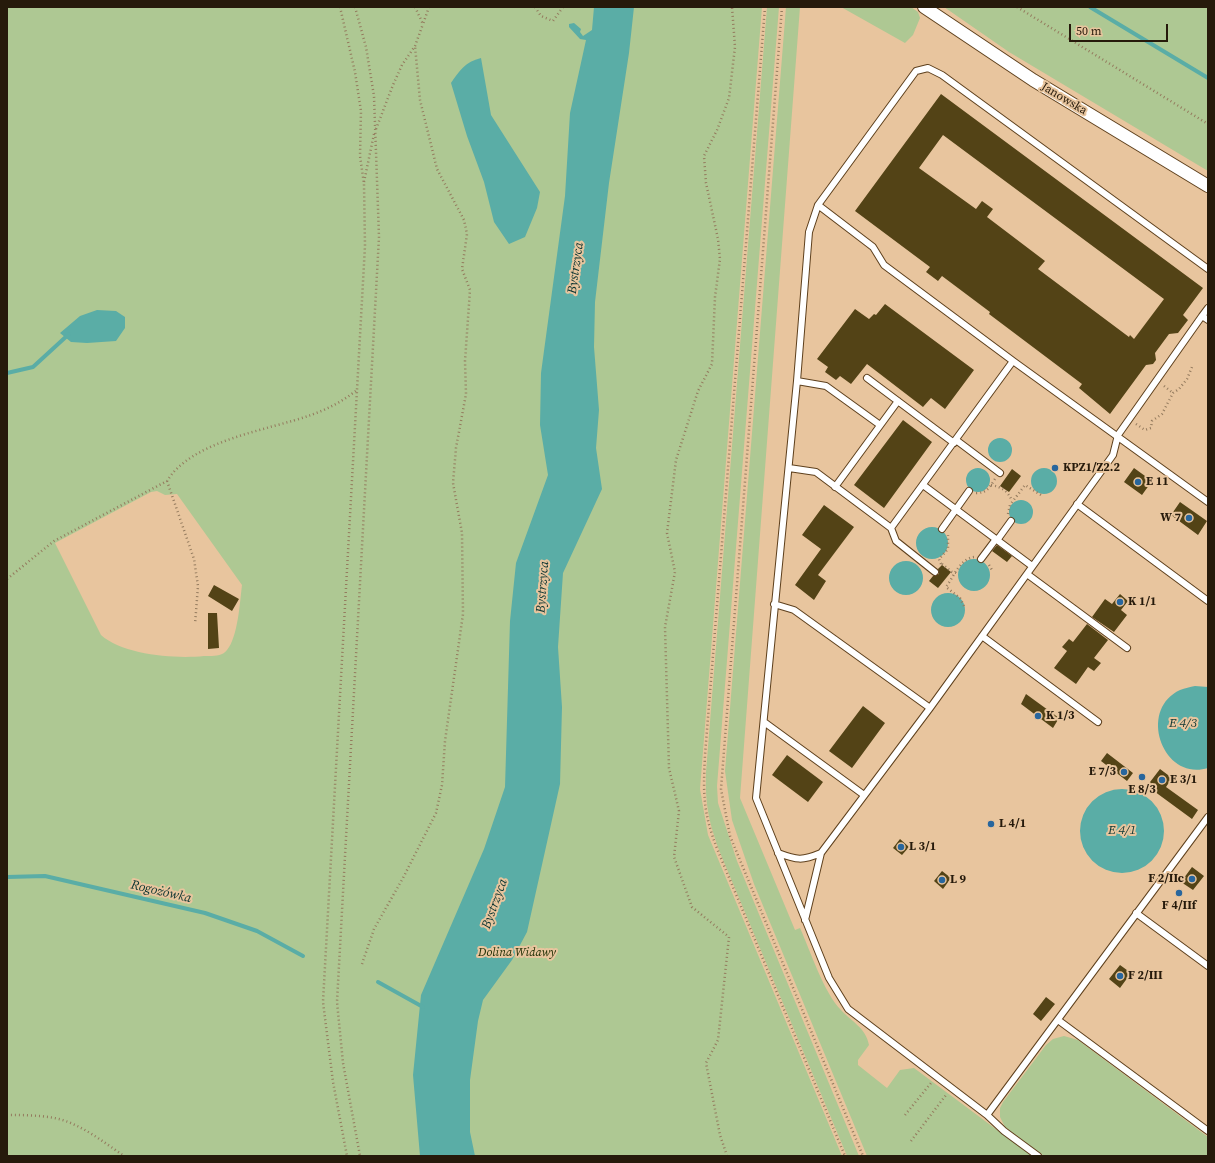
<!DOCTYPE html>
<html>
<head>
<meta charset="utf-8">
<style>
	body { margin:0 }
	#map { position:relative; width:1215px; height:1163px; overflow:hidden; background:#e8c59e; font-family:"Source Serif 4",serif }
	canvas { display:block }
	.frame { position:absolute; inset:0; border:8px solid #261a0b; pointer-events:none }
	.scale { position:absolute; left:1069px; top:24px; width:99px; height:18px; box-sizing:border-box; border:2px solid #261a0b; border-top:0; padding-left:5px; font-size:12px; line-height:14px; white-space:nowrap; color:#261a0b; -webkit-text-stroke:3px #e8c59e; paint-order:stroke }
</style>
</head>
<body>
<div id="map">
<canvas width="1215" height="1163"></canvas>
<div class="frame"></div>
<div class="scale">50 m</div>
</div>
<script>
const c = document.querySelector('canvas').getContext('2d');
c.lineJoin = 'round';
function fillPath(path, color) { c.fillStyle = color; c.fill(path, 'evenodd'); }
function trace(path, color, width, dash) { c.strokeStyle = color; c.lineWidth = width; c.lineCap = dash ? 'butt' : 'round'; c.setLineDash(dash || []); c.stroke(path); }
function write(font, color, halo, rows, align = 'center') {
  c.font = font + ' "Source Serif 4",serif'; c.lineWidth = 4; c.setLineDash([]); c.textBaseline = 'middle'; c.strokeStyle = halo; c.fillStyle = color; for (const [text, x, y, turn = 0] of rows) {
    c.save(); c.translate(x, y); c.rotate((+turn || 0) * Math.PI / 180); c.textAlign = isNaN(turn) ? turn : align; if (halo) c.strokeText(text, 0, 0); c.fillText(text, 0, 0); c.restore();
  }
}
fillPath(new Path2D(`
	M7,7H762L700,789L708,835L842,1156H7ZM157,491L165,495L177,494L242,585C240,601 238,637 227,650C222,657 212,656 204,656C175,659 123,655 101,635L55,543L151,492Z
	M767,7H779L717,786L718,803L737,861L859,1156H847L721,855C709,823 705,806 706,772Z
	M786,7H800L740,798L795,930L800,928C810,950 824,993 841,1010C852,1022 866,1028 869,1045L858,1060V1065L887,1088L900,1070L914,1068L1032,1156H867L754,884L732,820L725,771Z
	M841,7H911L918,12L920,18L913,35L905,43Z
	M944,7H1208V171L1009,52Z
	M1064,1036L1078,1040L1208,1137V1156H1044L1005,1127L1000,1117V1108L1003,1102L1046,1045L1053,1039Z`), '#aec893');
fillPath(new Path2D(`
	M594,7H634L629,53L609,183L595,302L594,347L599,410L596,448L602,489L563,573L558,647L562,707L560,784L527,932L512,960L483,1000L478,1021L470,1080V1132L475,1156H420L413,1075L421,995L484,849L505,787L510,621L516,563L548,475L540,425L541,373L565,196L570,113L586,40L580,39L569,27V24L574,23L581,29L580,32L583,36L592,30Z
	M481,58L491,115L540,192L537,208L525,237L509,244L494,222L484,182L467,136L451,83C460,70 465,62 481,58Z
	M97,310L116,311L125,317V328L116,341L87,343L71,342L60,333L80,316Z
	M988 450a12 12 0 1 1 24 0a12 12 0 1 1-24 0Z
	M966 480a12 12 0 1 1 24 0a12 12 0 1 1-24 0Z
	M1031 481a13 13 0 1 1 26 0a13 13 0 1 1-26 0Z
	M1009 512a12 12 0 1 1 24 0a12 12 0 1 1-24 0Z
	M916 543a16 16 0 1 1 32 0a16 16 0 1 1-32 0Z
	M958 575a16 16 0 1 1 32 0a16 16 0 1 1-32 0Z
	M889 578a17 17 0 1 1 34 0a17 17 0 1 1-34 0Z
	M931 610a17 17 0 1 1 34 0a17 17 0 1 1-34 0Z
	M1195,686L1208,687V768C1163,782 1137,710 1180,690C1185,688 1190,687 1195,686Z
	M1080 831a42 42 0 1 1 84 0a42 42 0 1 1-84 0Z`), '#5aada6');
trace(new Path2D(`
	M1090,7L1208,78
	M7,373L33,367L69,334
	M7,877L45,876L205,913L257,931L303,956
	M378,982L423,1007`), '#5aada6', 4);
fillPath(new Path2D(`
	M941,94L1203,288L1183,315L1188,320L1178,333L1169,334L1155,353L1156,360L1153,364L1146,365L1110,414L1079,388L1082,384L989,314L990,312L942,276L938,281L926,272L930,267L855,211ZM943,135L1164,299L1134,339L1130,335L1129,337L1038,269L1045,261L987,217L993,209L982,201L976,209L919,168Z
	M885,304L974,370L945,409L931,398L923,407L867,364L851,384L840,376L836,380L825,372L828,367L817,359L855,309L869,319L874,314L876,315Z
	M903,420L932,442L884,508L854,485Z
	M1134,468L1152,481L1142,495L1124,482Z
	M1012,469L1021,476L1009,492L1000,486Z
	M1180,502L1207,521L1198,535L1171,515Z
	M824,505L854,527L818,575L826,581L814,600L795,585L821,549L802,535Z
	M997,545L1012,556L1007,562L992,551Z
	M942,565L951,572L938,588L929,581L933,576L939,574L938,569Z
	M214,585L239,599L232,611L208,596Z
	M1120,594L1128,601L1121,610L1127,615L1114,632L1092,617L1105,599L1112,604Z
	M208,613H217L219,648L208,649Z
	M1087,624L1108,640L1094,658L1101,663L1094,671L1088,667L1076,684L1054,668L1067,651L1062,647L1069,639L1073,642Z
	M1026,694L1059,718L1053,728L1021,704Z
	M863,706L885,723L852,768L829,751Z
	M1107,753L1133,773L1127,781L1101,761Z
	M787,755L823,782L808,802L772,775Z
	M1160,769L1172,778L1166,787L1198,810L1192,819L1147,786Z
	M900,839L909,847L902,855L893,848Z
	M1192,867L1204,876L1193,890L1181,882Z
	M942,871L951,878L943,889L934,881Z
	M1120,965L1131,973L1120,988L1109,979Z
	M1046,997L1055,1004L1041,1021L1033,1014Z`), '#534316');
const service = new Path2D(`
	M818,205L873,247L884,265L1013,361
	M1202,316L1208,308
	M867,378L954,443
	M797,381L826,386L880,425
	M956,440L1000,473
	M789,468L816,472L891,528L1013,361L1208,502
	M923,485L1032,566
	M835,487L898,401
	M1077,504L1208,601
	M891,528L896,541L935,572
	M942,529L969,491
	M998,539L1011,521
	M981,559L996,539
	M1027,574L1127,648
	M774,604L794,610L930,708
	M982,636L1098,722
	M764,722L864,795
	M778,853C797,860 802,861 821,853
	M1136,913L1208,966
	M805,920L821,853L930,708L1113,455L1118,435L1202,316L1208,320
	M1058,1020L1208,1131
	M987,1115L1208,817
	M1038,1156L1004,1131L987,1115L848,1009L829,978L756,798L797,381L809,232L818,205L916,71L928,68L942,75L1208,269`);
const minor = new Path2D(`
	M924,7L1033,80L1208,186`);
trace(service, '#5e401d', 8);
trace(minor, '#5e401d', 14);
trace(new Path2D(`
	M340,7L355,72L361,111L360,156L364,184L365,246L323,1002L333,1082L347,1156
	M355,7L366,47L374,96L379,237L337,1002L343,1063L360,1156
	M415,7L423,24L429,7
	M535,7L541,16L553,21L563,7
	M765,7L705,755C703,795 703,813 718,851L845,1156
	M782,7L721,789L730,836L863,1156
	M1017,7L1208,124
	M376,129L393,85L402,65L415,46L423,24
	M364,182L374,134
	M1164,386L1173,393
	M1136,424L1145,430L1151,428L1152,421L1162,414L1173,393L1179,389L1187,379L1192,367
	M167,481L194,559L198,586L195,624
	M991,485C1002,487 1008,491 1012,501
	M976,493C987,493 990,487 995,479
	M1008,514L1010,505L1025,485L1041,495
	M941,564L939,559L948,549V535
	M942,564L952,572L957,573
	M989,565L992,570
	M7,579L54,541L167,481C192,440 269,430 311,415C328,409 343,401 357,390
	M964,606L960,598L946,587C954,576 960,559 974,557
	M362,964L374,929L403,878L436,813L442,785L445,741L463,614L462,533L453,483L456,448L466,394L465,361L470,290L462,269L467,234L464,220L437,169L420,100L415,46
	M7,1115C24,1115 42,1115 59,1119C82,1125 105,1143 124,1156
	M905,1115L931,1083
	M911,1141L946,1095
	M727,1156L720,1135L706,1063L718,1040L729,937L692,907L674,857L679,811L669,768L665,627L675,572L667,533L676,460L698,391L712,364L715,297L720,259L718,239L706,183L704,156L717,130L729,98L735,47L732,7`), '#947b5e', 2.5, [1, 3]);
trace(service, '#fff', 6);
trace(minor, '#fff', 12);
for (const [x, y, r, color] of [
	[1055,468,4,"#28669d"],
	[1138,482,4,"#28669d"],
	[1189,518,4,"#28669d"],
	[1120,602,4,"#28669d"],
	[1038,716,4,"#28669d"],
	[1124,772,4,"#28669d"],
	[1142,777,4,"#28669d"],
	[1162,780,4,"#28669d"],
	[991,824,4,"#28669d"],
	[901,847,4,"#28669d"],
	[1192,879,4,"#28669d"],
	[942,880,4,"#28669d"],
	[1179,893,4,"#28669d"],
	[1120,976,4,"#28669d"]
]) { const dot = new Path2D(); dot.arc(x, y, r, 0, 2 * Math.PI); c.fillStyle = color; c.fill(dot); trace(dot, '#e8c59e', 1.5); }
write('12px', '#261a0b', '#e8c59e', [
	["Janowska",1064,99,31]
]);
write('bold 12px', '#261a0b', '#e8c59e', [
	["KPZ1/Z2.2",1063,468],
	["E 11",1146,482],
	["W 7",1181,518,"right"],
	["K 1/1",1128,602],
	["K 1/3",1046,716],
	["E 7/3",1116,772,"right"],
	["E 3/1",1170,780],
	["E 8/3",1142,790,"center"],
	["L 4/1",999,824],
	["L 3/1",909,847],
	["F 2/IIc",1184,879,"right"],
	["L 9",950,880],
	["F 4/IIf",1179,906,"center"],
	["F 2/III",1128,976]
], 'left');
write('italic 12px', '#203006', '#e8c59e', [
	["Dolina Widawy",517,953]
]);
write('italic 13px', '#0c3532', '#e8c59e', [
	["Bystrzyca",576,268,-82],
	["Bystrzyca",543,587,-86],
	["E 4/3",1183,724],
	["E 4/1",1122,831],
	["Rogożówka",161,892,13],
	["Bystrzyca",495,904,-70]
]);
</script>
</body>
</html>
